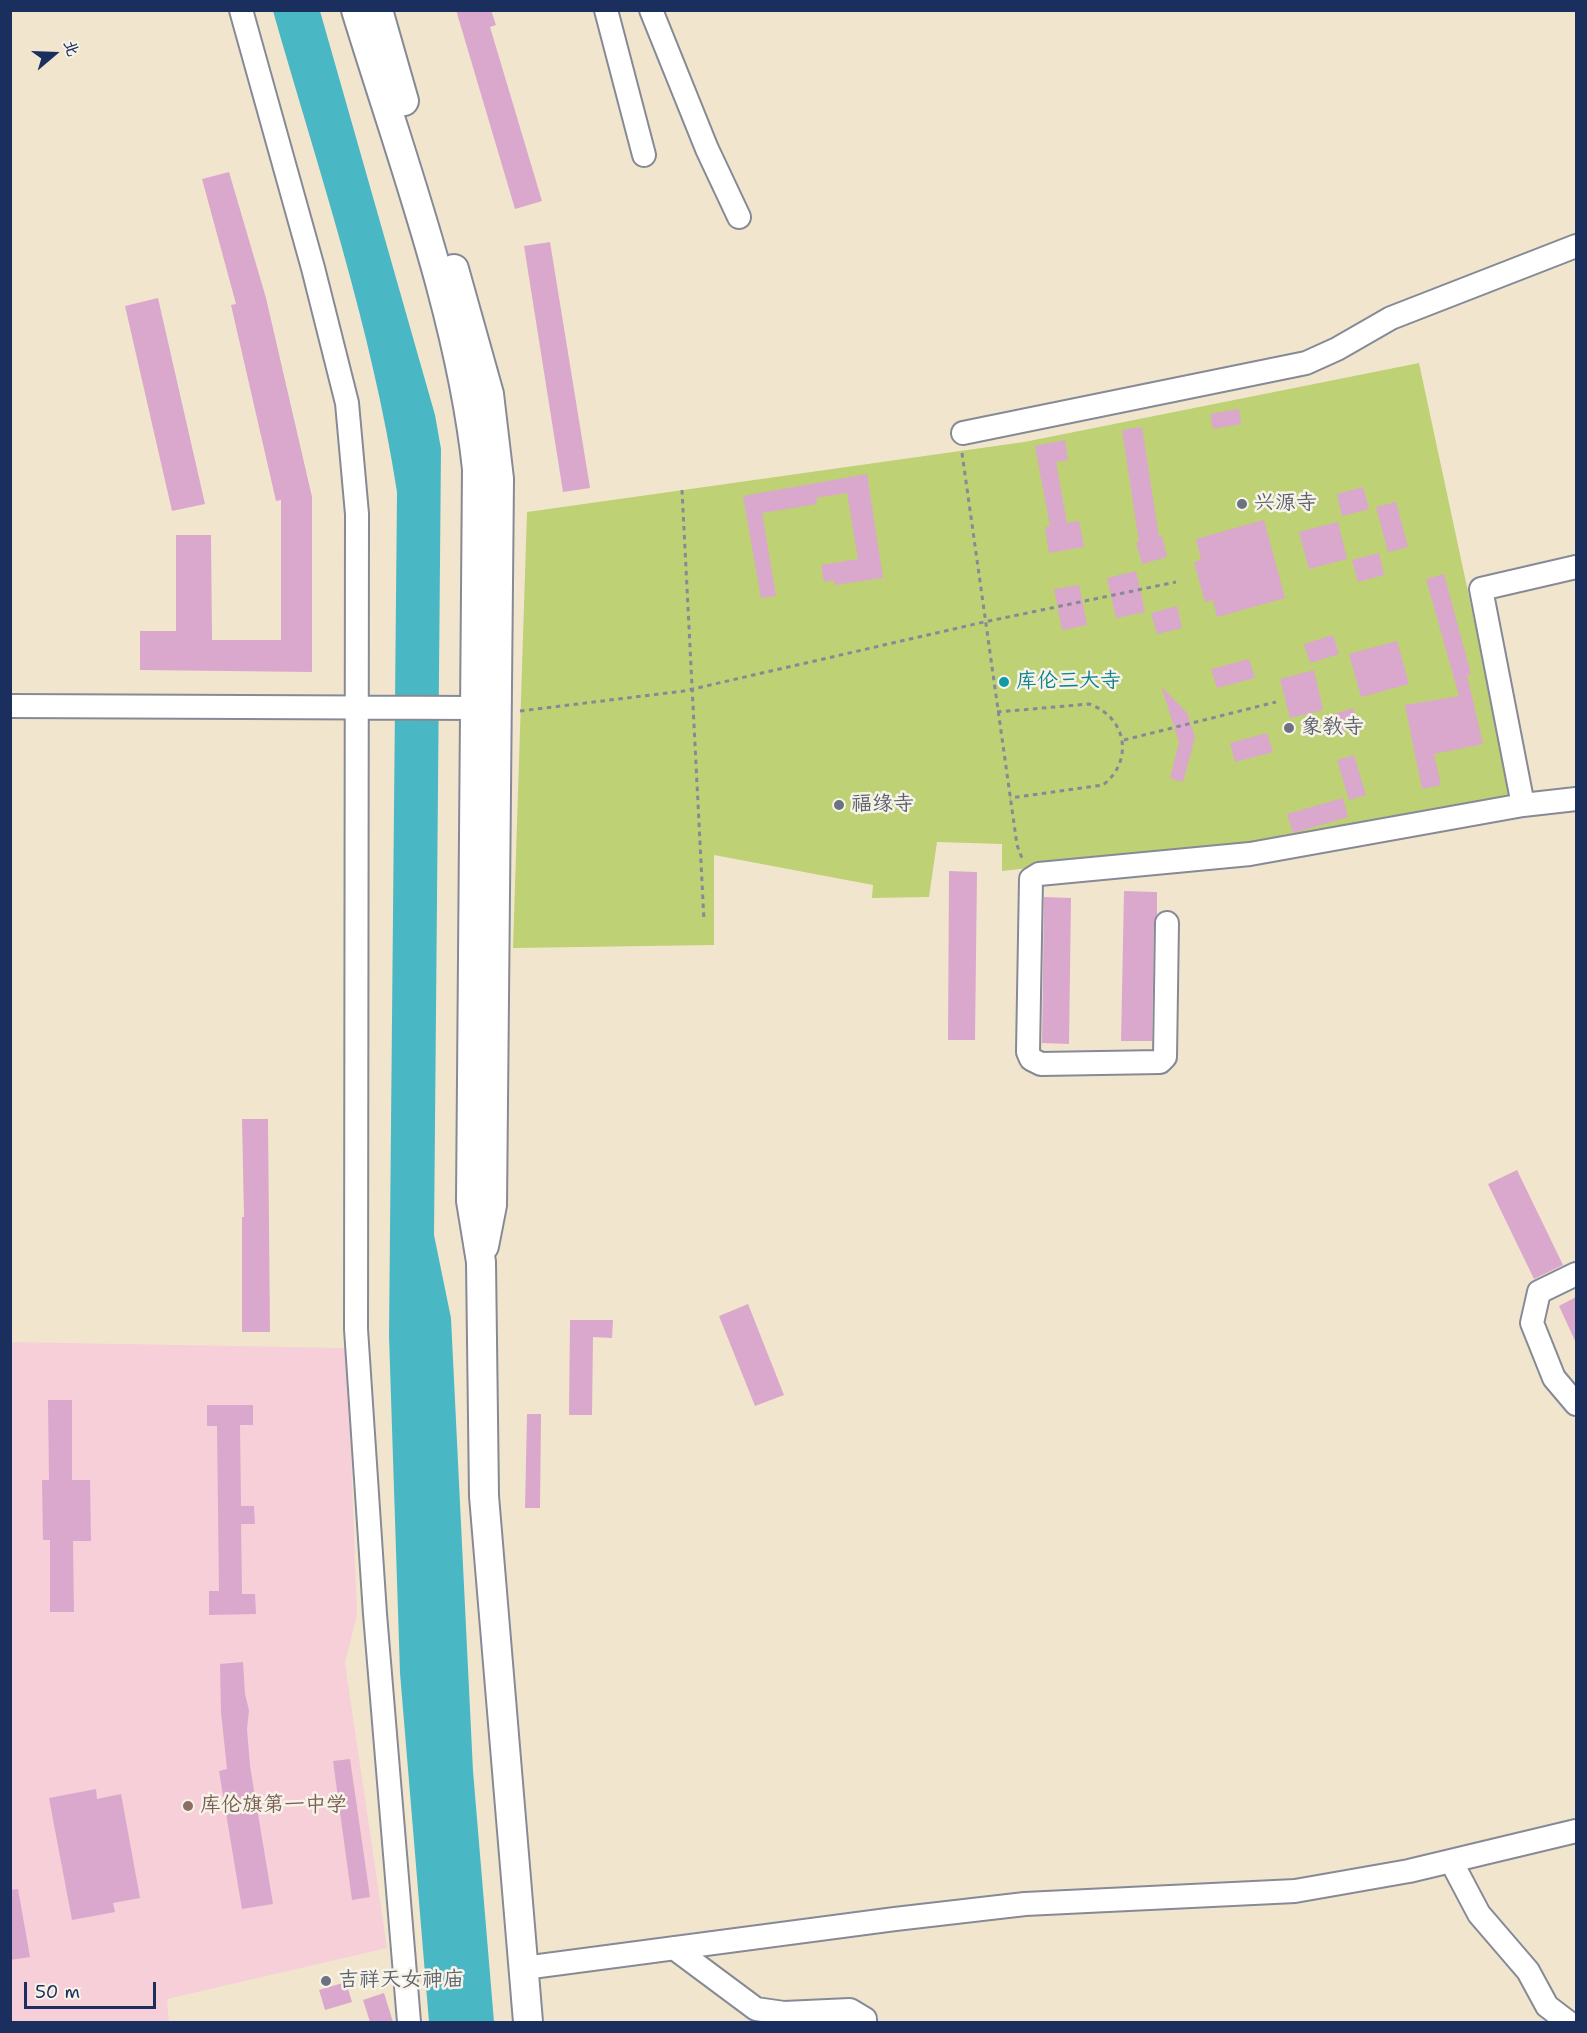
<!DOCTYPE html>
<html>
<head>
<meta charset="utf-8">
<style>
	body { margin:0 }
	#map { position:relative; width:1587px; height:2033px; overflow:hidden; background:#f1e6cd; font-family:"Shantell Sans","LXGW WenKai TC",sans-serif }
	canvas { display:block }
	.frame { position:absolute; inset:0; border:12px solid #1b2f5e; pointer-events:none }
	.north { position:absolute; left:24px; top:24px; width:60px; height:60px; -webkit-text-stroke:4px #f7f3e8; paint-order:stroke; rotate:71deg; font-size:16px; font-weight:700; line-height:24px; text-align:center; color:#1b2f5e }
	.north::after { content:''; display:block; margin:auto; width:21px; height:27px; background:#1b2f5e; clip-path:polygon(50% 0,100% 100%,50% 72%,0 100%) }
	.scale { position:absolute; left:24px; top:1982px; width:132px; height:27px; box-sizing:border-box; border:3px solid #1b2f5e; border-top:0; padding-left:8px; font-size:18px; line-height:21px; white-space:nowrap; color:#1b2f5e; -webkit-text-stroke:4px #f7f3e8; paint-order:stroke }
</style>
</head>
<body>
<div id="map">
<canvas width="1587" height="2033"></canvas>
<div class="frame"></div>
<div class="north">北</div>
<div class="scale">50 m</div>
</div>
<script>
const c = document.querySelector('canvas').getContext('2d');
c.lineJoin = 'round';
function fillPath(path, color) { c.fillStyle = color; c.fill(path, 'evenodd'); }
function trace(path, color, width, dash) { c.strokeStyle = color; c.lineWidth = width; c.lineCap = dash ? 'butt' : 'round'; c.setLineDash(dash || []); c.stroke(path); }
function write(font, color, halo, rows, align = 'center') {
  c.font = font + ' "Shantell Sans","LXGW WenKai TC",sans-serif'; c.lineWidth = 5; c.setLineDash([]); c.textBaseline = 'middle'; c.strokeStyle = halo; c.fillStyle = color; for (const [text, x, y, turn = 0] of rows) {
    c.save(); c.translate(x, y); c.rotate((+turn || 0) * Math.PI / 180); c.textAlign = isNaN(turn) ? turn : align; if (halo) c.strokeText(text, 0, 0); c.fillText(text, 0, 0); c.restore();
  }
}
fillPath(new Path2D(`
	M11,1342L347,1348L357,1615L345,1663L387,1948L167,1999L169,2022H11Z`), '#f6cfd8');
fillPath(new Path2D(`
	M1419,363L1512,797L1298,838L1002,871V844L937,842L929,897L872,898L873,885L714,855V945L513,948L527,512L1024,442Z`), '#bed174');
fillPath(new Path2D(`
	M273,11H320L435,415L441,449L434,1235L451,1318L473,1771L494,2022H429L400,1673L389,1336L397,492C372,328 318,169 273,11Z`), '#4ab7c5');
fillPath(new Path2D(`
	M456,10H491L496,25L490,27L542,201L515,209Z
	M229,172L266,298L312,497V672L140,670V631H176V535H211L212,640H281V500L276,501L231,305L236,304L202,179Z
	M550,242L590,488L563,492L524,246Z
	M158,298L205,504L172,511L125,306Z
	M1239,409L1241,424L1213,429L1210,414Z
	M1142,427L1159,537L1162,536L1167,557L1142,564L1136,542H1139L1122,430Z
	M1065,440L1068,460L1056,462L1067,523L1079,521L1084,547L1049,553L1045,527L1050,526L1035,446Z
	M867,474L883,578L834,585V580L824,582L821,565L858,559L847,493L816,498L817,504L762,513L776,596L761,598L743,496Z
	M1363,487L1369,509L1342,516L1337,494Z
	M1396,502L1408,547L1388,552L1376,507Z
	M1264,520L1285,598L1217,617L1213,600L1205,602L1194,562L1201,560L1196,539Z
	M1338,522L1347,559L1309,569L1299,532Z
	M1379,553L1384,575L1358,582L1352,560Z
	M1136,571L1145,612L1116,618L1107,578Z
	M1444,574L1471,674L1467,675L1483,744L1434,754L1441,785L1422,789L1405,705L1459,696L1426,579Z
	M1079,585L1087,625L1062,630L1054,589Z
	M1177,606L1182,628L1157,634L1151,613Z
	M1333,635L1339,654L1310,663L1304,644Z
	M1397,641L1409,684L1361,697L1349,654Z
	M1249,659L1255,678L1217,688L1211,669Z
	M1314,670L1323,710L1290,718L1280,679Z
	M1161,686L1187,713L1195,737L1183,782L1170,778L1179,742Z
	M1353,708L1358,725L1329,735L1324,717Z
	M1267,733L1273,752L1235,762L1230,743Z
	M1354,755L1366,795L1349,800L1337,760Z
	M1343,798L1348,817L1293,833L1287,814Z
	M949,871L977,872L975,1040H948Z
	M1124,891L1157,892V915L1154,923L1152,1041H1121Z
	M1044,897L1071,898L1069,1044L1042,1043Z
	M242,1119H268L270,1332H242V1217H244Z
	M1517,1170L1563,1265L1534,1279L1488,1184Z
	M1576,1297V1343L1559,1306Z
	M748,1304L784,1395L755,1406L719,1316Z
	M570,1320H613L612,1338L593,1337L592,1415H569Z
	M48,1400H72V1480H90L91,1541H73L74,1612H50V1540H43L42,1480H49Z
	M207,1405H253V1425H240L241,1506H254L255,1524H241L242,1594H255L256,1614L209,1615V1591H219L217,1426H207Z
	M527,1414H541L540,1508H525Z
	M243,1662L245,1694L249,1710L247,1729L250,1766L273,1904L242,1909L219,1771L227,1769L221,1712L220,1664Z
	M350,1759L370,1897L352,1900L333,1761Z
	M96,1789L97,1799L121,1794L140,1898L113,1903L115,1912L72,1920L49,1798Z
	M18,1889L30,1957L10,1960V1890Z
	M346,1982L352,2002L325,2010L319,1990Z
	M384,1993L393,2022H370L363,2000Z`), '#daa8cc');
const minor = new Path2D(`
	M241,10L313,268L347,403L357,514L356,1329L375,1614L409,2022
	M606,10L644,155
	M651,10L707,149L739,217
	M963,433L1306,363L1337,349L1391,318L1576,246
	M10,706L476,708
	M1523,805L1576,799
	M1167,923L1165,1057L1160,1062L1041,1064L1031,1059L1028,1052L1031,879L1039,874L1250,854L1523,805L1481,589L1576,567
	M1576,1274L1539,1292L1532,1323L1554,1378L1576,1404
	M1451,1861L1479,1914L1528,1971L1547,2006L1568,2022
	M674,1948L756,2009L784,2013L850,2010L865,2019V2022
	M524,1968L895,1919L1025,1904L1295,1891L1409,1871L1576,1831`);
const major = new Path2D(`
	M356,10C401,157 461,317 477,469L471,1201L481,1262L484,1496L528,2022
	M378,10L404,101
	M454,269L489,394L499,479L492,1205L484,1246`);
trace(minor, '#868a96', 26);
trace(major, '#868a96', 32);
trace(new Path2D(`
	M962,453L1017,845L1023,861
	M682,490L704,921
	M520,711L684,691L984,622L1176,582
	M997,712L1089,704C1127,717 1134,761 1103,785L1010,798
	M1124,740L1276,702`), '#868a96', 3, [4.5, 4.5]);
trace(minor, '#fff', 22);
trace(major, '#fff', 28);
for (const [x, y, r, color] of [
	[1242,504,6,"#6b7280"],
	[1004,682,6,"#0f9aa8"],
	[1289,728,6,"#6b7280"],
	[839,805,6,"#6b7280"],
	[188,1806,6,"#8d6e63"],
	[326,1981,6,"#6b7280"]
]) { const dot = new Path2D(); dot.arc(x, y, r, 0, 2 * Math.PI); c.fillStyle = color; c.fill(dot); trace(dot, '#f7f3e8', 2); }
write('21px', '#5b616d', '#f7f3e8', [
	["兴源寺",1254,504],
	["象教寺",1301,728],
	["福缘寺",851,805],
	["吉祥天女神庙",338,1981]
], 'left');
write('21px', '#0d838f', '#f7f3e8', [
	["库伦三大寺",1016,682]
], 'left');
write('21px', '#785e54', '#f7f3e8', [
	["库伦旗第一中学",200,1806]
], 'left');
</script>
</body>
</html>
